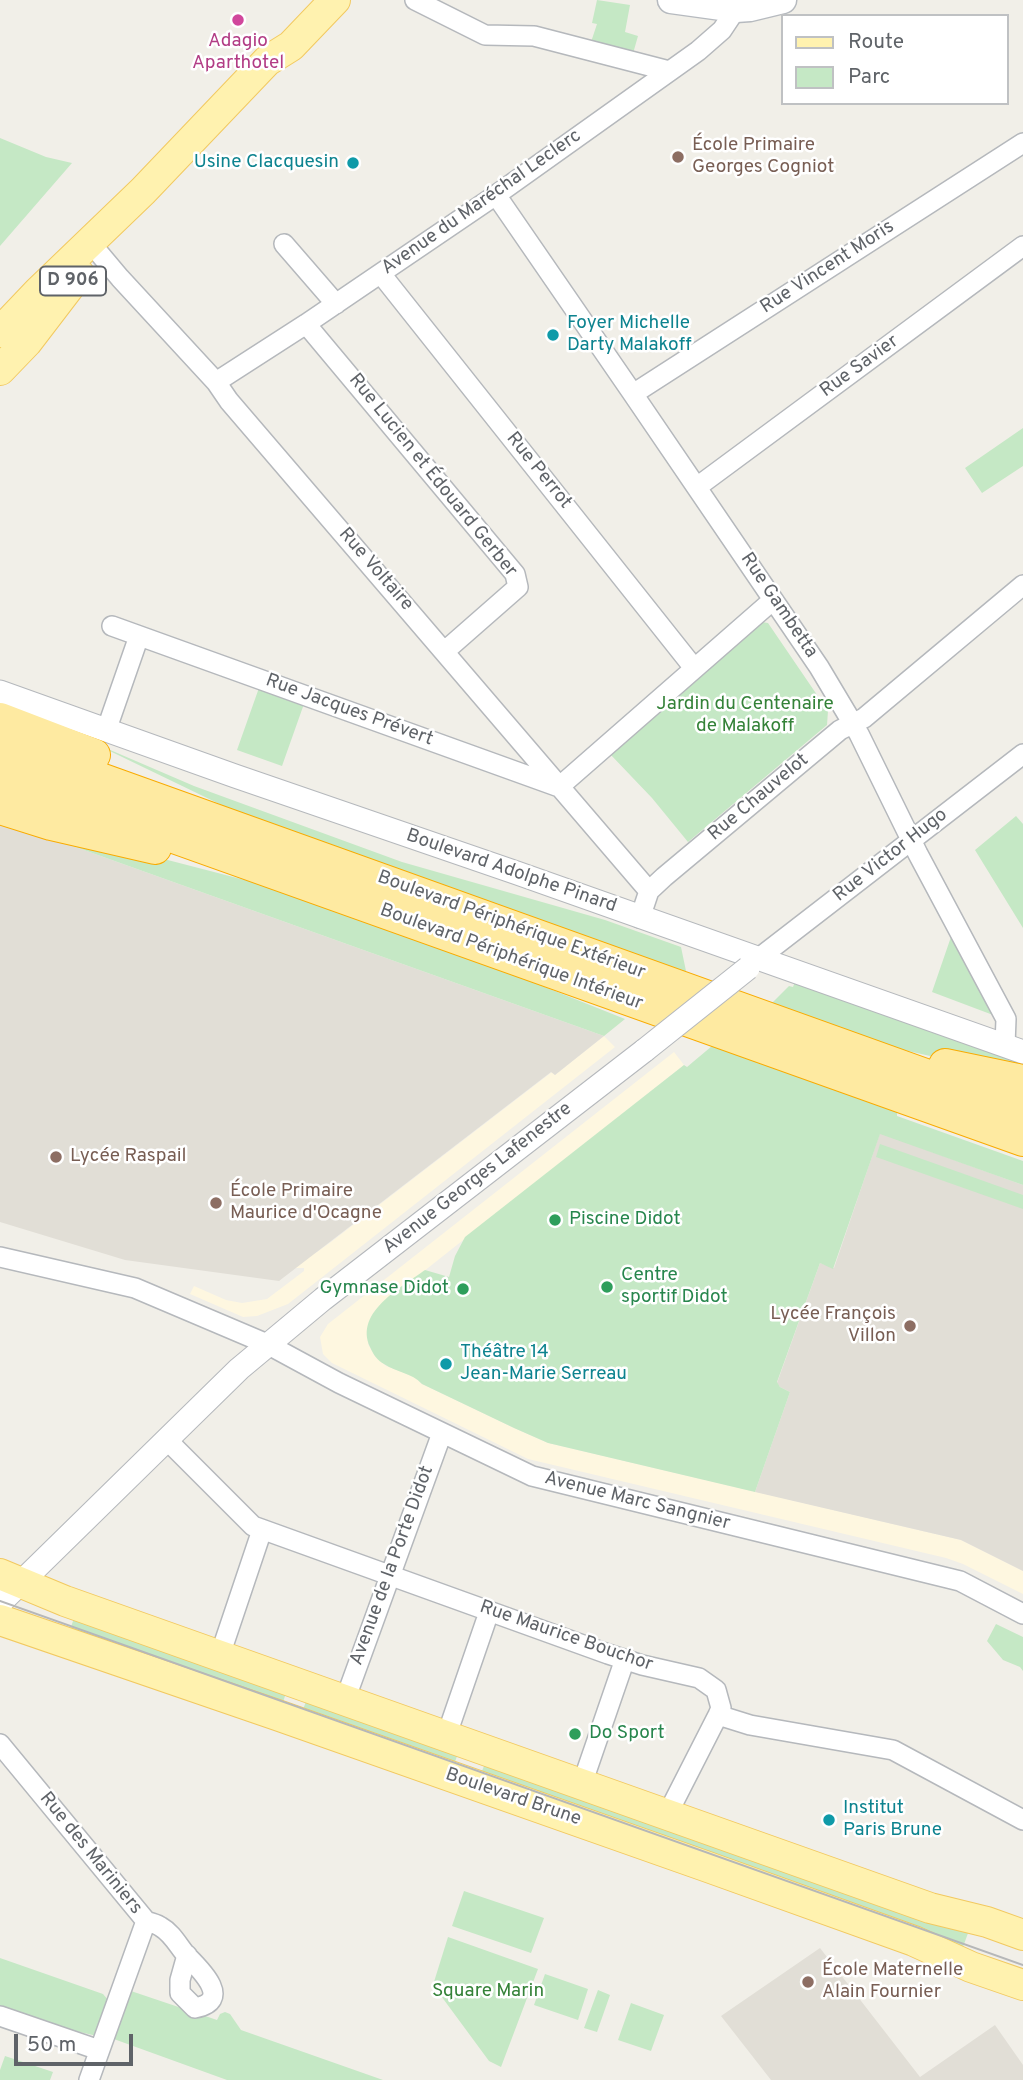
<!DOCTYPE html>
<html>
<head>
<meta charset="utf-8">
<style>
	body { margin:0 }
	#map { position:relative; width:1023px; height:2080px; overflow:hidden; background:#f1efe8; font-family:Overpass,sans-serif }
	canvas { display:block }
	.legend { position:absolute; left:781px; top:14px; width:228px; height:91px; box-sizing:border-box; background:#fff; border:2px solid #bfc1c3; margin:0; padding:9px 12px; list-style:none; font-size:21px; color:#5f6368 }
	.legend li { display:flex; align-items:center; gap:14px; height:35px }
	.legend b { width:35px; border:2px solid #bfc1c3 }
	.scale { position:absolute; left:14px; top:2034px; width:119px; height:32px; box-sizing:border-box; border:4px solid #5f6368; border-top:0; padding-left:9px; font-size:21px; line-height:24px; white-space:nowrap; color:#5f6368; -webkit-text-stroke:5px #fff; paint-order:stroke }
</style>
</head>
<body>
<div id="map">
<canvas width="1023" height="2080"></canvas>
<ul class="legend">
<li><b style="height:9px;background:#fff2af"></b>Route</li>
<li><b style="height:19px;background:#c5e8c5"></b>Parc</li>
</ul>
<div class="scale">50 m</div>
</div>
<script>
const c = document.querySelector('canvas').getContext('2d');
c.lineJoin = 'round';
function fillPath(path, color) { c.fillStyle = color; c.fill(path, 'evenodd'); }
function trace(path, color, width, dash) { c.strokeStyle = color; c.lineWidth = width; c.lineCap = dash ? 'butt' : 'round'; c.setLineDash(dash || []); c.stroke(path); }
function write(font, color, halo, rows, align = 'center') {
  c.font = font + ' Overpass,sans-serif'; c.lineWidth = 5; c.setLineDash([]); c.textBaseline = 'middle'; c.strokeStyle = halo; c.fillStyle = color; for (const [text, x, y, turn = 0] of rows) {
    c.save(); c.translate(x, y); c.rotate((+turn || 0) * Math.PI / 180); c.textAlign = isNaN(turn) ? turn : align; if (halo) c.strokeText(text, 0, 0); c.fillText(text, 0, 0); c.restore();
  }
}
fillPath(new Path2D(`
	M604,1036L615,1047L288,1304L257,1316L243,1317L190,1294L194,1286L226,1300L242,1303L267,1299L304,1271V1268H284L317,1252L331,1242L552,1072L555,1075Z
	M674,1052L684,1065L380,1306L368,1344L375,1356L386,1366L415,1377L422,1384L514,1428L548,1443L961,1540L1023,1571V1594L963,1564L946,1558L528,1459L332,1363L323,1354L320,1337L328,1324Z`), '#fef7e0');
fillPath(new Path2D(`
	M0,820L604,1036L555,1075L551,1072L279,1281L125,1260L0,1222Z
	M880,1133L1023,1185V1571L961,1540L755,1492L790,1392L780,1387L777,1383L820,1263L834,1268Z
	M820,1948L920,2077L995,2025L1023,2065V2080H771L721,2016Z`), '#e1ded6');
fillPath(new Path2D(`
	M597,0L630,5L625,32L638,36L632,57L590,45L597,24L592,23Z
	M0,138L46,157L72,163L0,246Z
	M1023,428V466L982,493L965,468Z
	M762,622L768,623L828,711L827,725L688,842L652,798L610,754Z
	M260,685L305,701L282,766L237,750Z
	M87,740L194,786L402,862L605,920L681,947L686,971L683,973L234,811Z
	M1016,816L1023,824V928L975,850Z
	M0,820L106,844L268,886L362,914L625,1019L604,1036Z
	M952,934L993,1015L932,992Z
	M796,979L1023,1060V1077L886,1046L769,1006L789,986L793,987Z
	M712,1046L897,1110V1116L1023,1161V1185L880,1134L833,1269L820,1263L777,1382L780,1387L790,1392L755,1492L548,1443L514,1428L422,1384C412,1373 396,1372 384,1364C377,1360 373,1354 370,1347C354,1312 402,1287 425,1270L449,1277L455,1256L465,1237L684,1065L687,1067Z
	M880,1144L1023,1195V1209L876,1157Z
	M76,1612L288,1687L281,1708L69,1633Z
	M996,1624L1023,1637V1671L1020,1667L1003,1660L987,1641Z
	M308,1695L460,1748L452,1770L301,1716Z
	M487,1758L971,1925L960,1955L479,1779Z
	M464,1891L544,1918L531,1953L452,1926Z
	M448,1937L538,1969L501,2067L489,2061L433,1985Z
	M0,1958L103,1994L109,2001L97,2036L71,2030L0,2009Z
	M545,1974L588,1989L578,2020L534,2005Z
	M128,1990L217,2020L220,2014L225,2012L230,2014L241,2030L383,2080H227L111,2038Z
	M598,1990L610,1995L597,2032L584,2028Z
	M631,2003L664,2015L651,2051L618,2040Z
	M5,2056L53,2072L50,2080H0V2070Z`), '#c5e8c5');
const minor = new Path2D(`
	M415,0L485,35L534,36L669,71
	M496,195L633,394L819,667L859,734L918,854L1006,1019L1005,1045
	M284,244L336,304
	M99,253L120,278L216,382L229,401L649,891
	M381,274L694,668
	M306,324L515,574L518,587L445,651
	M216,382L306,324L496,195L698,51L722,30L736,9
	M633,394L1023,143
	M697,487L1023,246
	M112,626L559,787L773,600
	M106,731L139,636
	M640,918L649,891L664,877L840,730L864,718L1023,585
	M759,958L1023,754
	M0,1257L135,1288L267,1344L339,1383L532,1476L960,1581L1023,1614
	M169,1439L175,1448L253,1526L608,1654L642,1665L699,1678L716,1690L721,1708L718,1715L667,1815
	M220,1655L262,1530
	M345,1700L442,1433
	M718,1715L750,1725L893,1750L1023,1820
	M446,1737L489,1612
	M0,1744L146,1921C151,1923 157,1924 161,1927C172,1933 179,1947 187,1956C201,1970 233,2001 195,2008L180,1993V1980L187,1955
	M582,1784L625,1659
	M0,2016L99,2050
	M89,2080L146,1921`);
const tertiary = new Path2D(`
	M0,692L235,776L517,873L1023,1052
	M0,1603L239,1369L323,1299L645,1050`);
const secondary = new Path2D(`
	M671,0L736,9L750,8L783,0`);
const primary = new Path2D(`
	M0,332L38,292L143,191L267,61L291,46L335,0
	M0,370L27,342L79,274
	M0,1574L65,1601L930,1908L987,1922L1023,1935
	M0,1620L277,1715L708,1867L914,1941L971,1967L1023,1985`);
const trunk = new Path2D(`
	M0,719L94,755
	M0,743L1023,1110
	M0,775L1023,1140
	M0,808L51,824L155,848
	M945,1065L1023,1081`);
trace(minor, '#b5b8bc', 22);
trace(tertiary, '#b5b8bc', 25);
trace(secondary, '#b6babf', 29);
trace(primary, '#f2c960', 32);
trace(trunk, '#f9ab00', 34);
trace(minor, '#fff', 19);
trace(tertiary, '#fff', 23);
trace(secondary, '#fff', 26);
trace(primary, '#fff2af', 30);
trace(trunk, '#feeaa1', 32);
trace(new Path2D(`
	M0,1601L1023,1965`), '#b6b7b8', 2);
const tertiaryBridge = new Path2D(`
	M645,1050L748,968`);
trace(tertiaryBridge, '#b5b8bc', 25, []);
trace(tertiaryBridge, '#fff', 23);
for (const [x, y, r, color] of [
	[238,20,7,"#d1479c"],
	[678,157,7,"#8d6e63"],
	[353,163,7,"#0f9aa8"],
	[553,335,7,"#0f9aa8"],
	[56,1157,7,"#8d6e63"],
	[216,1203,7,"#8d6e63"],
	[555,1220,7,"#2e9e5b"],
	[607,1287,7,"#2e9e5b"],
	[463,1289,7,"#2e9e5b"],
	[910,1326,7,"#8d6e63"],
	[446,1364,7,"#0f9aa8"],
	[575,1734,7,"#2e9e5b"],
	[829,1820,7,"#0f9aa8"],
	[808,1982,7,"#8d6e63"]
]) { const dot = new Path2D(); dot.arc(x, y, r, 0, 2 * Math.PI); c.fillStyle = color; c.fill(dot); trace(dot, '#fff', 2.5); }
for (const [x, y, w] of [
	[73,281,66]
]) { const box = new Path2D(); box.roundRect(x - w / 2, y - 14.5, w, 29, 5); c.fillStyle = '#fff'; c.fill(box); trace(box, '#5f6368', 2); }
write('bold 18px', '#5f6368', null, [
	["D 906",73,281]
]);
write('19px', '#b23c85', '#fff', [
	["Adagio",238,42],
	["Aparthotel",238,64]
]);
write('19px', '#785e54', '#fff', [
	["École Primaire",692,146],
	["Georges Cogniot",692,168],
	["Lycée Raspail",70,1157],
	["École Primaire",230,1192],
	["Maurice d'Ocagne",230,1214],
	["Lycée François",896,1315,"right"],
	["Villon",896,1337,"right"],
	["École Maternelle",822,1971],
	["Alain Fournier",822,1993]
], 'left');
write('19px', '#0d838f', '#fff', [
	["Usine Clacquesin",339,163,"right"],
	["Foyer Michelle",567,324],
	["Darty Malakoff",567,346],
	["Théâtre 14",460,1353],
	["Jean-Marie Serreau",460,1375],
	["Institut",843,1809],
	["Paris Brune",843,1831]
], 'left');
write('19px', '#5f6368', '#fff', [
	["Avenue du Maréchal Leclerc",482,203,-35],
	["Rue Vincent Moris",828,268,-33],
	["Rue Savier",860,367,-36],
	["Rue Perrot",538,471,51],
	["Rue Lucien et Édouard Gerber",432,476,51],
	["Rue Voltaire",375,570,49],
	["Rue Gambetta",778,606,56],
	["Rue Jacques Prévert",349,711,20],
	["Rue Chauvelot",759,798,-40],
	["Rue Victor Hugo",891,856,-38],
	["Boulevard Adolphe Pinard",511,872,19],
	["Boulevard Périphérique Extérieur",511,926,20],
	["Boulevard Périphérique Intérieur",511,958,20],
	["Avenue Georges Lafenestre",478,1179,-38],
	["Avenue Marc Sangnier",637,1502,14],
	["Avenue de la Porte Didot",393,1566,-70],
	["Rue Maurice Bouchor",566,1637,19],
	["Boulevard Brune",513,1798,19],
	["Rue des Mariniers",90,1854,51]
]);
write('19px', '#348238', '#fff', [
	["Jardin du Centenaire",745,705],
	["de Malakoff",745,727],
	["Square Marin",488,1992]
]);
write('19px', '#27864d', '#fff', [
	["Piscine Didot",569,1220],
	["Centre",621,1276],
	["sportif Didot",621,1298],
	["Gymnase Didot",449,1289,"right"],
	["Do Sport",589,1734]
], 'left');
</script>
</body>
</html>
